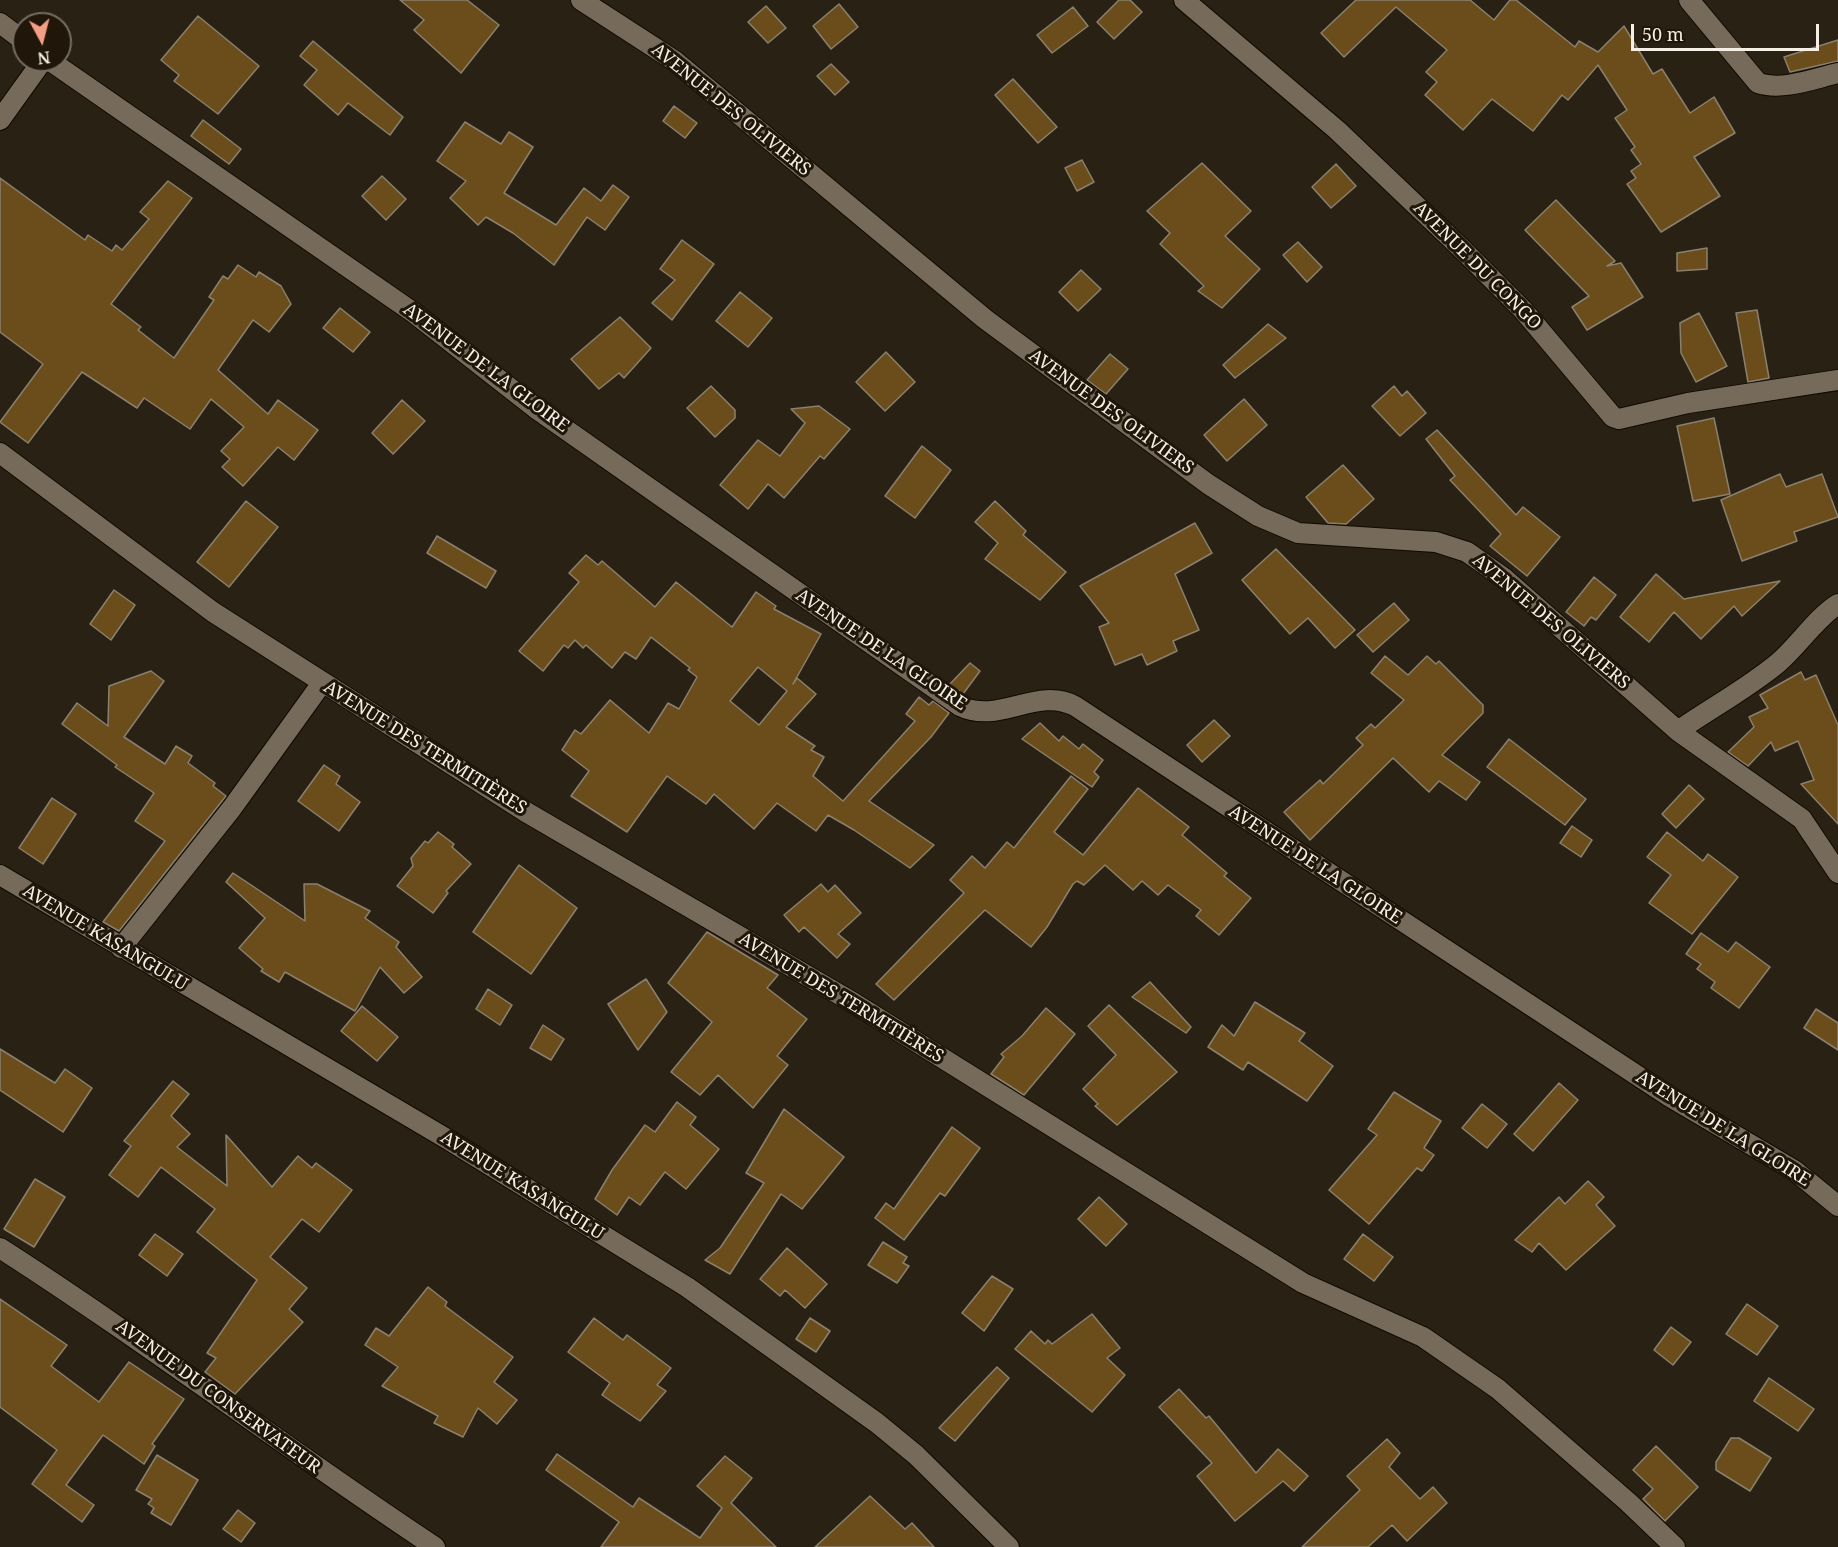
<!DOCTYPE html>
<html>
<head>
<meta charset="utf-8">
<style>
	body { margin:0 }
	#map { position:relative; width:1838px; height:1547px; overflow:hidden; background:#292113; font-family:"Noto Serif",serif }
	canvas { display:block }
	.north { position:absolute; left:12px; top:12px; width:60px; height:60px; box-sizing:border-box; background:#20170a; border:2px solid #756d62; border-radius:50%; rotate:173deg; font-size:16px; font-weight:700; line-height:24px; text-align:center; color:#f5efe6 }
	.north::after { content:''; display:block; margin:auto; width:21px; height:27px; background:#f39f85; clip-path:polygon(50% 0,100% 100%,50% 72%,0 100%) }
	.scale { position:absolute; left:1631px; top:24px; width:188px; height:27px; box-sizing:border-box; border:3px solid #f5efe6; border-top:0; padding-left:8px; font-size:18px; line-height:21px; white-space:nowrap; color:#f5efe6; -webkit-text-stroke:4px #20170a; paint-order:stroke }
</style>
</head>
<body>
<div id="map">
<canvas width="1838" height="1547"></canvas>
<div class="north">N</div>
<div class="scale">50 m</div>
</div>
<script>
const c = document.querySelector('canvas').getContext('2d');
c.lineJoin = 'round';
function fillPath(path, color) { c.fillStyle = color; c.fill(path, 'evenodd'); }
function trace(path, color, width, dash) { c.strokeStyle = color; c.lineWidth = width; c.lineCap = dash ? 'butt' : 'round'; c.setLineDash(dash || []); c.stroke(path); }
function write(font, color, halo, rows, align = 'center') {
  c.font = font + ' "Noto Serif",serif'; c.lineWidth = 6; c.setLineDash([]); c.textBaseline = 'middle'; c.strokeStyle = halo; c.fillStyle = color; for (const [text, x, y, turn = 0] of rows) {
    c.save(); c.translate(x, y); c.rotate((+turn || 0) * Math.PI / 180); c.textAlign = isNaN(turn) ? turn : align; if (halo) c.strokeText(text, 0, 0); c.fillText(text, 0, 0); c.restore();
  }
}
const building = new Path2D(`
	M400,0H467L499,25L461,73L414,30L424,20Z
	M1119,0H1130L1142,12L1114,39L1097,22Z
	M1356,0H1470L1494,20L1510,0H1516L1575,47L1579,41L1598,52L1624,26L1653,74L1662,69L1690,113L1714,97L1735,133L1694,157L1720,196L1661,232L1627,184L1636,178L1631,171L1641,164L1631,150L1635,147L1615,118L1627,110L1598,65L1568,100L1562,95L1533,131L1492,99L1463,130L1425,95L1437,82L1426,72L1447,50L1396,7L1344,57L1321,33Z
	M839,4L858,27L831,49L813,26Z
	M766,6L786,28L768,43L748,22Z
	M1073,7L1088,26L1052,53L1037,35Z
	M198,16L259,66L218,114L174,81L179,75L161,60Z
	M1838,40V61L1790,72L1784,57Z
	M313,41L403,117L390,135L348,103L338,115L304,85L317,70L300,56Z
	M831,64L849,82L835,95L817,76Z
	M1013,79L1057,127L1038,143L995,95Z
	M674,106L697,123L685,138L663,121Z
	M203,120L241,149L229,164L191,136Z
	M465,122L501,144L509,132L533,147L504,193L556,225L584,188L601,201L613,185L629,197L605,230L587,217L554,265L513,233L486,217L478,225L450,198L466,181L437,161Z
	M1082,160L1094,182L1077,191L1065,168Z
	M1202,163L1251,211L1225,236L1260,269L1222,308L1198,291L1204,286L1160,244L1170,233L1147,211Z
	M1336,164L1356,186L1331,208L1312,187Z
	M382,176L406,199L386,220L362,196Z
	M0,178L85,240L88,235L112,251L116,245L122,250L149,219L140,212L168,181L192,198L111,304L141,327L138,330L174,358L214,300L209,297L223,276L228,279L238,265L256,277L259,272L281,286L291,304L269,332L253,320L218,370L268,414L278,400L318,430L294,460L278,447L243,486L222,467L230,459L221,451L244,427L211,399L190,429L144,398L137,408L82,372L28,443L0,422L43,364L0,332Z
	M1556,200L1615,261L1607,266L1621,263L1643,297L1587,330L1572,307L1589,296L1525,230Z
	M682,240L714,264L672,320L652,303L675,280L660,269Z
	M1298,242L1322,267L1307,282L1283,255Z
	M1707,248V269L1677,271V253Z
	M1081,270L1101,289L1078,311L1059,292Z
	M740,292L772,318L748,347L716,321Z
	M340,308L370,332L353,352L323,328Z
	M1757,310L1769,378L1748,382L1736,313Z
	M1699,313L1727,366L1696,382L1681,353L1680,323Z
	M620,317L651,348L624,378L619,373L599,389L571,359Z
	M1268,324L1286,338L1235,378L1223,365Z
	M886,352L915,382L885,411L856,382Z
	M1110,354L1128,369L1106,394L1087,380Z
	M711,386L735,410V418L715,437L687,408Z
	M1394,386L1402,396L1407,391L1426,413L1400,436L1372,406Z
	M1244,399L1267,425L1227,461L1204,435Z
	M402,400L425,421L393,454L372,433Z
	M819,406L850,429L824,459L820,456L784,498L768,484L748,509L720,485L758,440L780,456L805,423L791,409Z
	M1714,418L1730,494L1693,501L1677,426Z
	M1437,430L1516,515L1523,507L1560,537L1527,576L1490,546L1501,534L1450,480L1455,476L1426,439Z
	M922,446L951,470L915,518L885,496Z
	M1343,465L1374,499L1346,524L1328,523L1306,497Z
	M1780,474L1786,487L1822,474L1838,517L1794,532L1797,541L1742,561L1721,500Z
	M246,501L278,527L229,587L197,562Z
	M995,501L1026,531L1023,535L1066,572L1040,600L985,559L998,543L975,522Z
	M1195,523L1212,553L1175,574L1199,630L1173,641L1177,651L1147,665L1142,654L1115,665L1099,627L1109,623L1080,586Z
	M437,536L496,571L486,588L427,553Z
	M1276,549L1355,630L1335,648L1308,618L1290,634L1242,580Z
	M586,555L598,565L602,561L655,607L676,582L732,627L756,592L776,606L774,609L821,634L793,684L797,678L816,694L786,727L815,746L811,750L824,757L813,776L843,801L915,721L906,714L919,697L929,705L933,701L949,713L931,737L869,801L934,845L910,868L854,830L828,815L816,831L777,803L754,829L714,794L706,804L667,776L627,832L571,796L589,771L562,750L575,730L581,734L610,700L649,733L668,703L679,709L697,677L688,670L690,668L651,637L636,659L625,652L612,668L586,645L583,648L575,640L568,648L564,645L543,671L519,651L579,582L569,573ZM758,667L787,691L759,725L730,701Z
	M1656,574L1684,599L1780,581L1742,616L1734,606L1701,639L1674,612L1649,642L1620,617Z
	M1594,577L1616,595L1596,620L1591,617L1584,626L1566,612Z
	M114,590L135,605L111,640L90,624Z
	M1394,603L1409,620L1373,652L1357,635Z
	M1385,656L1408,675L1427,656L1436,664L1439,661L1483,705V713L1442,755L1480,782L1466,800L1439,781L1429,792L1393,758L1310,840L1284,812L1320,780L1323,784L1363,745L1356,738L1371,724L1375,728L1404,700L1371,673Z
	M970,663L980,671L963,694L950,684Z
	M151,671L164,681L124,737L165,764L176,746L192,756L188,763L215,783L213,786L226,796L119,931L103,922L165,841L135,821L154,793L115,767L117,765L62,724L77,703L108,726L109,686Z
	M1801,672L1805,680L1816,675L1838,725V824L1801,784L1814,780L1798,741L1775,751L1771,742L1748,766L1728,752L1754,727L1749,717L1768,708L1760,695Z
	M1214,720L1230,736L1202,762L1187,745Z
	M1040,723L1059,741L1063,736L1079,749L1083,744L1103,760L1094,772L1099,777L1092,787L1022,739Z
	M1509,739L1586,799L1565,825L1487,767Z
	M324,765L340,776L336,784L360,802L339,831L298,801Z
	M1071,776L1088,789L1054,832L1083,855L1138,788L1189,827L1182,835L1227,873L1224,876L1251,898L1219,935L1196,916L1201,910L1168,885L1158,895L1142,881L1133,890L1105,865L1084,885L1077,881L1073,884L1047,927L1031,947L985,910L894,1000L876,984L964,893L950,880L972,856L985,868L1007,842L1014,848Z
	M1689,785L1704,799L1676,828L1662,814Z
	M52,798L76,814L43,864L19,848Z
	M1572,826L1592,840L1581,857L1560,843Z
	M438,832L454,844L452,847L471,864L446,891L448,893L433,913L397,886L413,866L411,858L425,841L428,843Z
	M1667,832L1703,861L1708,854L1738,877L1692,934L1649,903L1671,875L1647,857Z
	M519,865L577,908L531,974L473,932Z
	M233,873L305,921L304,884H317L370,911L365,918L399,942L396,947L422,977L404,993L380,967L355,1011L285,972L279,982L261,971L263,969L239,948L265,918L226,882Z
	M821,884L828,892L835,885L861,913L838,934L850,944L837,958L804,927L799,932L784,915Z
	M707,932L778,975L767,988L807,1019L777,1056L788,1065L753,1108L718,1075L700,1095L671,1072L712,1022L668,983Z
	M1701,933L1728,952L1736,942L1770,967L1739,1008L1711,988L1715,982L1697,969L1701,964L1686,954Z
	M646,979L667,1012L638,1050L608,1004Z
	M1150,982L1191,1027L1186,1033L1132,997Z
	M488,989L512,1005L500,1025L476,1009Z
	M1255,1002L1305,1033L1299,1041L1333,1066L1307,1101L1248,1062L1243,1070L1208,1047L1222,1025L1234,1036Z
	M1109,1005L1177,1072L1117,1125L1095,1106L1098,1104L1083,1089L1116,1055L1088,1026Z
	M362,1006L398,1037L377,1061L341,1031Z
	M1046,1008L1075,1034L1024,1095L991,1074L1004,1057L1001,1054L1022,1036Z
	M1816,1009L1838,1023V1050L1804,1028Z
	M543,1025L564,1039L551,1060L530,1048Z
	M0,1049L55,1083L65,1069L92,1088L63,1132L0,1090Z
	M173,1081L189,1094L171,1116L190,1134L177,1147L227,1186L226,1135L272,1187L298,1156L312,1168L316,1163L352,1190L319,1232L302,1219L270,1257L307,1288L289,1309L303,1322L235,1394L205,1372L216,1358L207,1353L257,1280L197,1232L215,1209L161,1167L138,1197L109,1175L131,1146L124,1141Z
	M1559,1083L1578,1100L1533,1151L1514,1134Z
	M1394,1092L1441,1121L1424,1148L1434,1155L1422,1171L1417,1168L1369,1224L1329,1190L1377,1135L1368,1129Z
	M677,1102L696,1117L690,1125L719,1149L686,1189L665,1172L640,1205L629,1197L617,1215L595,1199L612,1170L645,1125L655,1132Z
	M1482,1104L1507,1124L1487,1148L1462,1128Z
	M784,1109L844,1157L802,1209L781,1194L730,1274L705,1260L720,1248L764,1183L746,1173Z
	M952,1127L980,1148L945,1196L940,1193L904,1240L875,1218L886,1203L894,1209Z
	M35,1179L65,1197L34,1247L4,1229Z
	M1588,1181L1604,1197L1596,1205L1615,1226L1566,1270L1539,1243L1532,1252L1515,1240L1559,1197L1565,1204Z
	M1099,1197L1127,1224L1106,1246L1078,1219Z
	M155,1234L183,1254L167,1276L139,1255Z
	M1363,1234L1393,1257L1374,1281L1344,1259Z
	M883,1242L907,1257L903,1263L909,1266L897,1283L868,1265Z
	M787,1248L827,1284L805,1308L785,1290L780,1296L760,1279Z
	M992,1276L1013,1289L984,1331L962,1313Z
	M428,1287L447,1302L445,1306L513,1357L494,1382L517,1400L497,1424L478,1408L463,1437L434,1423L438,1416L382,1386L398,1367L365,1345L376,1328L389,1336Z
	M0,1299L67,1345L51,1366L99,1402L129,1362L184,1399L152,1444L155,1446L144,1464L103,1435L66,1485L94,1505L82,1522L32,1484L57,1450L0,1407Z
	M1747,1304L1778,1326L1757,1355L1726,1334Z
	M1092,1314L1120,1348L1107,1358L1125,1375L1092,1412L1015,1349L1031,1331L1045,1344L1048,1340L1052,1344Z
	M594,1318L623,1340L627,1335L671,1368L657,1385L666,1391L640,1421L602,1395L610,1383L568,1352Z
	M810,1318L830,1331L816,1352L796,1339Z
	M1671,1327L1691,1342L1673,1365L1654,1350Z
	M997,1367L1009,1378L955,1441L939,1428Z
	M1769,1378L1814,1409L1798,1431L1754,1401Z
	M1179,1389L1206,1418L1209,1416L1256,1473L1278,1449L1308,1476L1294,1491L1283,1481L1235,1521L1197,1476L1212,1463L1159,1407Z
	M1731,1438H1739L1771,1458L1750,1491L1716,1470V1462Z
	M1387,1439L1400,1453L1389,1467L1420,1499L1433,1487L1447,1503L1407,1541L1392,1525L1368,1547H1302L1360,1490L1347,1476Z
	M1656,1446L1698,1487L1665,1521L1643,1499L1653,1489L1633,1470Z
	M557,1454L633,1507L639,1498L700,1538L722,1508L697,1486L725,1456L752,1478L731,1503L776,1547H601L619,1522L546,1470Z
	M157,1455L198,1480L171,1525L151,1513L154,1508L148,1504L152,1499L136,1490Z
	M870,1496L905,1529L912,1523L934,1547H815Z
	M238,1510L255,1523L241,1542L223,1529Z`);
fillPath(building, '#6a4d1a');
trace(building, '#8a806f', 1.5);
const street = new Path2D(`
	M581,0L675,61L985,319L1208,484L1258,516L1298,533L1436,542L1467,552L1504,578L1678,731L1802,819L1838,873
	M1184,0L1337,130L1463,250L1523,310L1613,417L1619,419L1688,403L1838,380
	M1689,0L1758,83C1782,91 1813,79 1838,73
	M0,23L24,41
	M49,60L414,313L538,410L960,706C999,725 1037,686 1075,706L1670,1097L1794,1170L1838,1206
	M0,120L43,60
	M0,453L213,612L526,812L854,1003L1303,1283L1423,1337L1498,1389L1628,1502L1675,1547
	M1678,731C1711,708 1748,688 1778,663C1798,646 1817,617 1838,604
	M0,875L447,1139L687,1287L877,1423L916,1455L1009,1547
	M121,948L232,808L322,683
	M0,1248C148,1343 288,1450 435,1547`);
trace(street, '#120a01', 22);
trace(street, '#766b5b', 20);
write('18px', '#f5efe6', '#20170a', [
	["AVENUE DES OLIVIERS",731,110,39],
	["AVENUE DU CONGO",1477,266,45],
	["AVENUE DE LA GLOIRE",486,368,37],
	["AVENUE DES OLIVIERS",1111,412,36],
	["AVENUE DES OLIVIERS",1551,622,40],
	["AVENUE DE LA GLOIRE",881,650,34],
	["AVENUE DES TERMITIÈRES",425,748,32],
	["AVENUE DE LA GLOIRE",1315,865,33],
	["AVENUE KASANGULU",105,938,31],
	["AVENUE DES TERMITIÈRES",841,998,31],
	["AVENUE DE LA GLOIRE",1723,1129,32],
	["AVENUE KASANGULU",522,1186,32],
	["AVENUE DU CONSERVATEUR",218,1397,36]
]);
</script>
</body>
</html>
